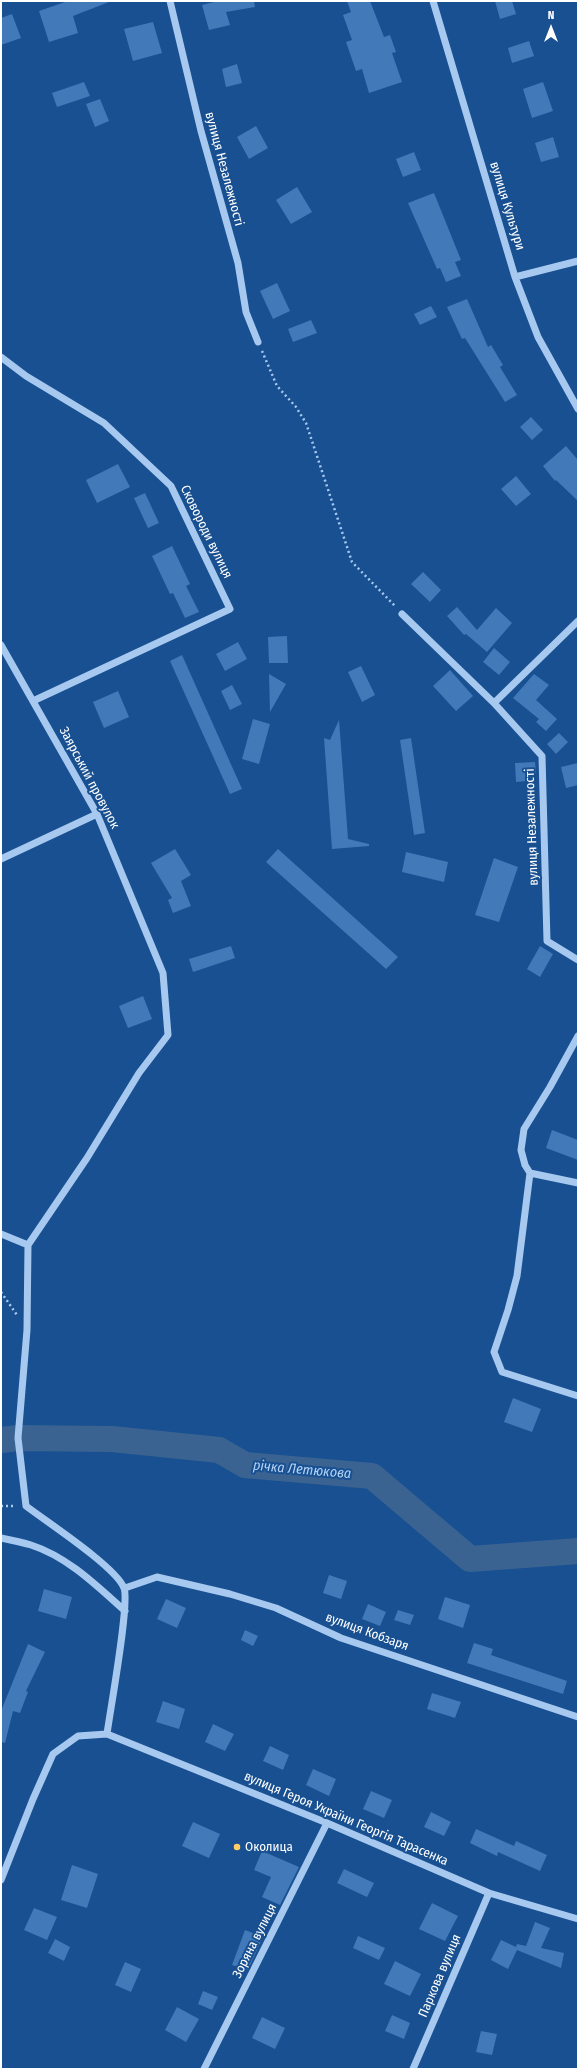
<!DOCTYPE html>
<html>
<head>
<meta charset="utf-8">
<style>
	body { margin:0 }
	#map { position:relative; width:579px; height:2070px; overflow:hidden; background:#185091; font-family:"Fira Sans Condensed",sans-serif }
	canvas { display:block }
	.frame { position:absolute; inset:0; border:2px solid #fff; pointer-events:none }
	.north { position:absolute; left:531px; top:8px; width:40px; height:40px; -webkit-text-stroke:3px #185091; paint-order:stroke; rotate:0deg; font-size:11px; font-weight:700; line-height:16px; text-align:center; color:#fff }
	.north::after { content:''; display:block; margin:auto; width:14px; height:18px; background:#fff; clip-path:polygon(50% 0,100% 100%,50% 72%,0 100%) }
</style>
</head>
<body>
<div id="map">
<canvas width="579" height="2070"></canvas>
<div class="frame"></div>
<div class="north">N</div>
</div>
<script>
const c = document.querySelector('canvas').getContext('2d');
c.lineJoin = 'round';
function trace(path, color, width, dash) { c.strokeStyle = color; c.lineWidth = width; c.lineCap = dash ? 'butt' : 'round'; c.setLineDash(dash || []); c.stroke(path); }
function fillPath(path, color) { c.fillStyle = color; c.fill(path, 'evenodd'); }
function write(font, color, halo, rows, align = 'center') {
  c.font = font + ' "Fira Sans Condensed",sans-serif'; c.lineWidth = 4; c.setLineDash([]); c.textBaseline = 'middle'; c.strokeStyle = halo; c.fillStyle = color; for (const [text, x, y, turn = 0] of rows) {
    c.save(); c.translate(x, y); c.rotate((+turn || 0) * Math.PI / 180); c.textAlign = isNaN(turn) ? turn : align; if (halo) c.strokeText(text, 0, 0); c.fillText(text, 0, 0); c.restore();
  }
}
trace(new Path2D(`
	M1,1440L18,1438L112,1439L219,1450L245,1465L372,1476L470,1559L578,1551`), '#3a6392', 26);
fillPath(new Path2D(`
	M68,1L109,2L73,16L78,33L49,42L39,11Z
	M218,1H254L255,7L226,12L230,25L209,30L202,5Z
	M347,1H370L384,37L390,35L396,52L392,53L402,82L369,93L362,69L356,71L346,42L352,40L343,15L351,12Z
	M495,1H512L516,14L500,19Z
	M12,14L21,38L1,45V18Z
	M153,22L162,53L133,61L124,29Z
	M529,41L534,56L512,63L508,48Z
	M237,64L242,83L226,87L222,69Z
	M84,82L90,96L57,107L52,93Z
	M543,82L553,111L532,118L523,89Z
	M100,99L109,121L95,127L86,104Z
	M256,126L268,148L249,159L237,137Z
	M553,137L559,157L541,162L535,143Z
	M414,152L421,170L403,177L396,159Z
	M297,187L312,212L291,224L276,200Z
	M434,193L461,260L455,262L461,276L446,282L440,268L437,269L408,203Z
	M277,283L290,311L273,319L260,291Z
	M467,299L488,347L491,345L503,365L500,367L517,395L505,402L465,338L462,339L447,307Z
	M431,306L437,317L420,325L414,314Z
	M311,320L317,333L293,342L288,329Z
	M531,417L543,430L532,440L520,427Z
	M566,446L578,460V501L556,480L555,481L543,466Z
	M118,464L130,487L97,503L86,480Z
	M516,476L531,494L516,506L501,489Z
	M145,493L159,523L148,528L134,498Z
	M172,546L190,584L186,586L199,612L185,618L173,593L170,594L152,556Z
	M423,572L441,590L430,602L411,584Z
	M457,607L477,630L496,608L512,623L487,652L466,634L464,635L447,616Z
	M287,636L288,663H269L268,637Z
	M238,642L247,659L225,671L216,654Z
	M494,648L510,662L499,675L483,662Z
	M182,655L242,789L230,794L170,661Z
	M361,666L375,695L362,702L348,672Z
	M450,670L473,696L456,711L433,686Z
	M269,674L286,684L270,712Z
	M534,674L549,685L536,700L557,719L546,731L536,722L539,719L513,698Z
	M232,685L242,704L230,710L221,691Z
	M118,691L129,717L104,728L93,702Z
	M253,719L270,724L259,764L242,759Z
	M339,720L348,839L369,844V846L332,849L324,738L330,740Z
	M559,733L568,742L556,754L547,744Z
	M411,738L425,833L414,835L400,740Z
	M535,762L536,773L527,781L516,782L515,763Z
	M578,763V785L566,788L561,767Z
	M175,849L191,875L181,881L191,906L173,913L168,900L172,898L151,863Z
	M278,849L398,957L386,969L266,862Z
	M406,852L448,862L444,882L402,872Z
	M494,858L518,867L499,922L475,915Z
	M231,946L235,958L193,972L189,959Z
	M540,946L553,954L540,977L527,969Z
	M143,996L152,1019L128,1028L119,1006Z
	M552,1130L578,1140V1160L546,1148Z
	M513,1398L541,1409L532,1432L504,1422Z
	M329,1575L347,1581L341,1599L323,1593Z
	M44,1589L72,1597L66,1619L38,1611Z
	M445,1597L470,1605L463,1628L438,1619Z
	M166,1599L186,1608L177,1628L157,1619Z
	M368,1604L386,1612L380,1626L362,1619Z
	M398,1610L414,1615L410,1625L394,1620Z
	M245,1630L258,1636L253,1646L241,1640Z
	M474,1643L493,1649L491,1655L567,1681L563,1694L467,1663Z
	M28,1644L45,1652L26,1691L28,1692L20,1713L13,1711L5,1743L1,1742V1711Z
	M432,1693L461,1702L455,1718L427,1709Z
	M163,1701L185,1709L179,1729L156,1722Z
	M213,1724L234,1734L225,1751L205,1742Z
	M270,1746L289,1755L283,1770L263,1761Z
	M313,1769L336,1779L329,1796L306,1785Z
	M371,1791L392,1800L384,1818L363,1809Z
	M431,1812L451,1822L444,1836L424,1827Z
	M193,1822L220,1834L209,1858L182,1846Z
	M476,1829L514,1846L516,1841L547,1855L540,1871L498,1852L497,1856L470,1843Z
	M262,1851L299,1867L280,1905L262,1897L271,1877L254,1870Z
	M72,1865L98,1874L87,1908L61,1900Z
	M344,1869L374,1883L367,1897L337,1883Z
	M432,1903L458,1916L445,1941L419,1929Z
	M34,1908L57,1917L47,1940L24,1930Z
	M535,1922L550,1928L541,1948L564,1953L561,1968L517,1950L508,1969L491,1960L501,1940L516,1947L517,1944L526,1946Z
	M245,1930L263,1937L248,1970L232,1965Z
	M358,1936L385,1948L379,1960L353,1948Z
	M55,1939L70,1947L64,1961L48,1953Z
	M395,1961L421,1974L410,1996L384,1984Z
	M125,1962L141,1969L131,1992L115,1985Z
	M203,1991L218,1997L212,2010L198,2004Z
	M177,2007L199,2019L186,2042L165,2030Z
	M392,2015L410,2023L404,2039L385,2031Z
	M262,2017L285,2028L275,2049L252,2038Z
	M481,2031L497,2034L492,2055L476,2052Z`), '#4179b9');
trace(new Path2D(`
	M262,351L277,386L296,407L306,423L352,562L395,606
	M1,1292L17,1315
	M1,1506H16`), '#a7c9f0', 2.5, [2, 3]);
trace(new Path2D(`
	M170,1L201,131L238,263L246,312L258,342
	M433,1L515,277L538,337L578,409
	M515,277L578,261
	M1,357L26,376L104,423L171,486L230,609L33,701
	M402,614L494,703L542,756L547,941L578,960
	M1,645L97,814L163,973L168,1035L139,1073L87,1158L28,1245
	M494,703L578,621
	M1,859L97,814
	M578,1036L550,1087L524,1129L521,1150L525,1165L530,1173L517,1276L508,1310L494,1352L502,1372L578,1396
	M530,1173L578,1183
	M1,1234L28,1245L27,1330L18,1438L26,1506C47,1522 116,1567 124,1588C130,1603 110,1711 107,1734
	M1,1538C11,1540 21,1542 31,1545C68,1557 97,1586 125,1611
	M125,1588L157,1577L230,1594L276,1608L341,1638L578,1717
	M1,1880L33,1799L53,1754L78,1736L107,1734L327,1823L489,1893L578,1919
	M204,2069L327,1823
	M413,2069L489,1893`), '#a7c9f0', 7);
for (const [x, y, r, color] of [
	[237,1847,4,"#ffcf66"]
]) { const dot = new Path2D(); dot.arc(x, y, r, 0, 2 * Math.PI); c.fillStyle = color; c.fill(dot); trace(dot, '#185091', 1.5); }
write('13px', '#fff', '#185091', [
	["вулиця Незалежності",224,169,75],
	["вулиця Культури",507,206,73],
	["Сковороди вулиця",206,532,64],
	["Заярський провулок",89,778,62],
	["вулиця Незалежності",532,827,-92],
	["вулиця Кобзаря",367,1632,20],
	["вулиця Героя України Георгія Тарасенка",346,1819,23],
	["Зоряна вулиця",255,1941,-63],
	["Паркова вулиця",440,1976,-67]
]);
write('13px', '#fff', '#185091', [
	["Околица",245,1847]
], 'left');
write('italic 14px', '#b3d3f6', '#185091', [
	["річка Летюкова",302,1470,5]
]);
</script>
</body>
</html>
